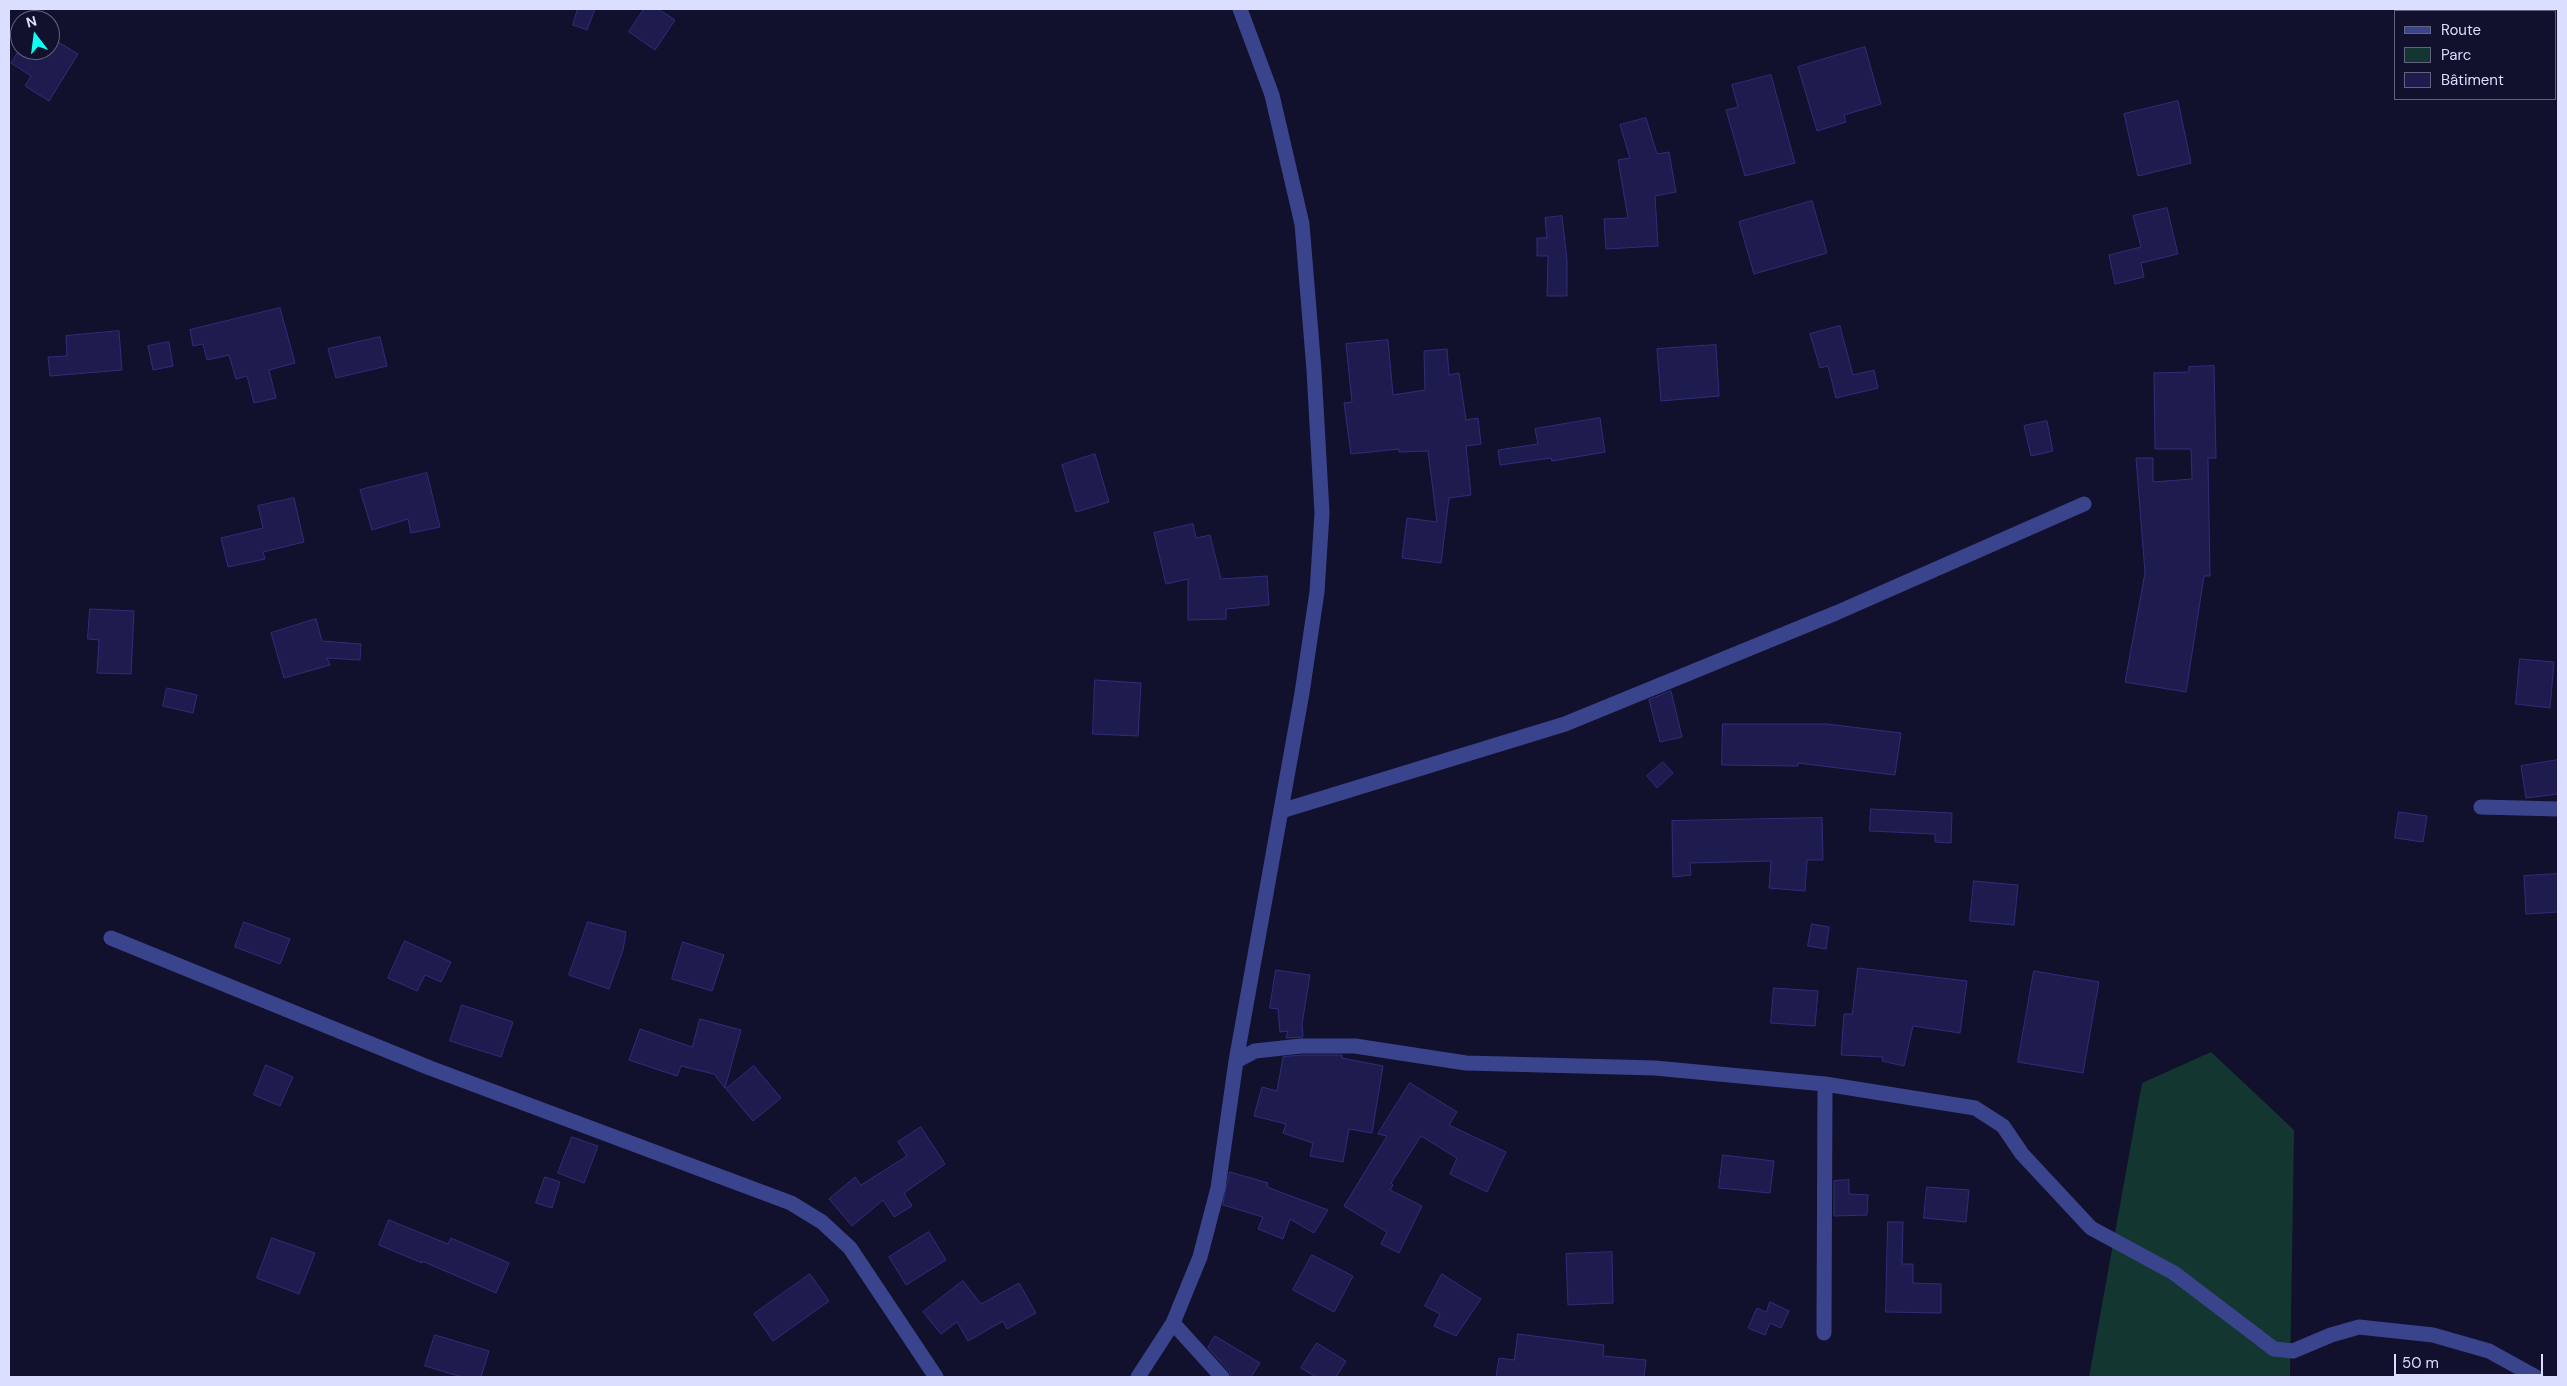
<!DOCTYPE html>
<html>
<head>
<meta charset="utf-8">
<style>
	body { margin:0 }
	#map { position:relative; width:2567px; height:1386px; overflow:hidden; background:#11112d; font-family:"DM Sans",sans-serif }
	canvas { display:block }
	.frame { position:absolute; inset:0; border:10px solid #dcdeff; pointer-events:none }
	.legend { position:absolute; left:2394px; top:10px; width:162px; height:90px; box-sizing:border-box; background:#11112d; border:1px solid #626381; margin:0; padding:6px 9px; list-style:none; font-size:15px; color:#dcdeff }
	.legend li { display:flex; align-items:center; gap:10px; height:25px }
	.legend b { width:25px; border:1px solid #626381 }
	.north { position:absolute; left:10px; top:10px; width:50px; height:50px; box-sizing:border-box; background:#11112d; border:1px solid #626381; border-radius:50%; rotate:345deg; font-size:14px; font-weight:700; line-height:20px; text-align:center; color:#dcdeff }
	.north::after { content:''; display:block; margin:auto; width:18px; height:22px; background:#08fff1; clip-path:polygon(50% 0,100% 100%,50% 72%,0 100%) }
	.scale { position:absolute; left:2394px; top:1354px; width:149px; height:22px; box-sizing:border-box; border:2px solid #dcdeff; border-top:0; padding-left:6px; font-size:15px; line-height:18px; white-space:nowrap; color:#dcdeff; -webkit-text-stroke:4px #11112d; paint-order:stroke }
</style>
</head>
<body>
<div id="map">
<canvas width="2567" height="1386"></canvas>
<div class="frame"></div>
<ul class="legend">
<li><b style="height:6px;background:#3a448d"></b>Route</li>
<li><b style="height:14px;background:#133730"></b>Parc</li>
<li><b style="height:14px;background:#1e1c4f"></b>Bâtiment</li>
</ul>
<div class="north">N</div>
<div class="scale">50 m</div>
</div>
<script>
const c = document.querySelector('canvas').getContext('2d');
c.lineJoin = 'round';
function fillPath(path, color) { c.fillStyle = color; c.fill(path, 'evenodd'); }
function trace(path, color, width, dash) { c.strokeStyle = color; c.lineWidth = width; c.lineCap = dash ? 'butt' : 'round'; c.setLineDash(dash || []); c.stroke(path); }
fillPath(new Path2D(`
	M2211,1052L2294,1130L2290,1377H2089L2142,1083Z`), '#133730');
const building = new Path2D(`
	M578,9H595L587,30L573,25Z
	M644,9H658L675,20L655,50L629,32Z
	M50,37L78,54L49,101L25,86L31,76L11,63L19,50H50Z
	M1865,47L1881,104L1844,115L1846,122L1817,131L1798,67Z
	M1771,75L1795,163L1745,176L1726,110L1738,107L1732,85Z
	M2178,101L2191,163L2138,176L2124,114Z
	M1646,118L1657,154L1669,152L1676,192L1655,196L1658,246L1606,249L1604,219L1628,218L1618,160L1630,158L1620,125Z
	M1812,201L1827,253L1754,274L1739,222Z
	M2167,208L2178,254L2141,263L2144,277L2115,284L2109,255L2141,247L2133,216Z
	M1562,216L1567,260V296H1547L1548,256H1537V238H1547L1545,218Z
	M280,308L295,363L269,370L276,398L254,403L247,376L236,379L229,355L207,360L203,344L193,346L190,330Z
	M1840,326L1853,375L1874,370L1878,388L1836,398L1828,366L1820,368L1810,334Z
	M119,331L122,370L50,376L48,357L67,356L66,336Z
	M380,337L387,366L336,378L328,349Z
	M1388,340L1393,395L1425,390L1424,351L1447,349L1449,375L1459,373L1466,420L1478,418L1481,444L1466,446L1471,495L1449,498L1441,563L1402,558L1407,518L1437,522L1428,451L1399,452V449L1351,454L1344,403L1352,402L1346,344Z
	M169,342L173,366L153,370L148,346Z
	M1716,345L1719,396L1661,401L1657,349Z
	M2214,366L2216,458H2208L2210,576H2204L2186,692L2125,682L2145,573L2136,458H2153V482L2192,479L2191,449H2155L2154,373L2189,372V367Z
	M1600,418L1605,452L1552,461L1551,458L1500,465L1498,450L1538,444L1535,429Z
	M2047,421L2053,451L2031,456L2024,426Z
	M1095,454L1109,502L1076,512L1062,465Z
	M427,473L440,527L411,533L408,519L372,530L360,490Z
	M294,498L304,542L263,552L265,559L228,567L221,538L263,528L258,506Z
	M1193,524L1196,538L1210,535L1221,579L1267,576L1269,605L1226,609V619L1188,620V579L1166,584L1154,533Z
	M90,609L134,611L131,674L97,673L99,640L88,639Z
	M316,619L322,641L361,644L360,660L327,658L330,665L284,678L271,633Z
	M2520,659L2554,662L2550,708L2516,704Z
	M1095,680L1141,683L1138,736L1093,734Z
	M167,688L197,695L193,713L163,706Z
	M1671,691L1682,737L1660,742L1649,700Z
	M1723,724H1827L1901,733L1895,775L1798,763V766L1722,765Z
	M2558,760V794L2526,798L2521,766Z
	M1663,762L1673,773L1657,788L1647,776Z
	M1871,809L1952,813L1951,843L1935,842V834L1870,831Z
	M2399,812L2427,816L2423,842L2395,838Z
	M1822,818L1823,860H1807L1805,891L1769,888L1771,861L1690,863L1691,875L1673,877L1672,821Z
	M2558,874V912L2526,914L2524,876Z
	M1974,881L2018,885L2014,925L1970,921Z
	M244,922L290,939L280,964L235,947Z
	M588,922L626,932L623,950L609,989L569,975Z
	M1812,924L1829,927L1826,949L1808,946Z
	M405,941L451,962L441,982L425,975L417,991L388,978Z
	M683,942L724,955L712,991L672,979Z
	M1858,968L1967,981L1960,1033L1913,1026L1904,1066L1882,1061L1883,1057L1841,1055L1844,1014H1852Z
	M1276,970L1310,975L1302,1024L1303,1037L1286,1038L1288,1031L1280,1032L1278,1009L1270,1008Z
	M2034,971L2099,982L2083,1073L2018,1062Z
	M1774,988L1818,991L1815,1026L1771,1023Z
	M462,1005L513,1022L501,1057L450,1041Z
	M700,1019L741,1030L725,1088L714,1074L681,1066L677,1076L629,1060L640,1029L692,1047Z
	M1302,1055H1342V1058L1383,1066L1372,1133L1349,1129L1343,1162L1310,1156L1313,1143L1283,1133L1286,1124L1254,1116L1262,1087L1277,1091L1283,1057Z
	M266,1065L293,1077L280,1106L254,1095Z
	M754,1066L781,1098L753,1121L726,1089Z
	M1410,1083L1457,1112L1449,1125L1506,1152L1487,1192L1450,1174L1457,1158L1421,1136L1391,1183L1393,1185L1390,1190L1422,1206L1399,1253L1381,1244L1387,1232L1344,1206L1387,1136L1378,1134Z
	M921,1127L945,1164L904,1193L912,1206L894,1217L883,1200L852,1226L829,1199L855,1177L861,1185L907,1156L898,1142Z
	M572,1137L598,1146L584,1183L558,1173Z
	M1723,1155L1774,1161L1770,1193L1719,1188Z
	M1230,1172L1268,1183L1267,1187L1328,1210L1314,1233L1290,1219L1283,1239L1258,1229L1263,1217L1223,1205Z
	M545,1177L560,1182L552,1208L536,1203Z
	M1849,1180V1194L1868,1195L1867,1215L1834,1216V1181Z
	M1927,1187L1969,1190L1966,1222L1924,1218Z
	M389,1220L448,1244L451,1238L509,1263L496,1293L422,1261V1263L379,1245Z
	M1888,1222H1903L1902,1264H1913V1283L1941,1284V1313L1886,1312Z
	M929,1232L946,1260L906,1285L889,1257Z
	M272,1238L315,1253L299,1294L257,1278Z
	M1612,1252L1613,1303L1568,1305L1566,1254Z
	M1312,1255L1353,1276L1334,1312L1293,1290Z
	M810,1274L829,1301L773,1341L754,1314Z
	M1442,1274L1481,1299L1456,1336L1434,1326L1440,1314L1425,1306Z
	M963,1281L981,1304L1019,1283L1036,1313L1007,1329L1003,1321L968,1341L957,1322L941,1334L923,1312Z
	M1770,1302L1789,1311L1781,1328L1770,1323L1765,1335L1748,1328L1757,1308L1766,1312Z
	M1518,1334L1604,1345L1603,1356L1646,1360L1644,1377H1496L1499,1358L1514,1360Z
	M435,1335L489,1351L481,1377H462L425,1366Z
	M1215,1336L1260,1363L1251,1377H1231L1229,1371L1208,1348Z
	M1317,1343L1346,1361L1336,1377H1316L1301,1368Z`);
fillPath(building, '#1e1c4f');
trace(building, '#302d7b', 1);
trace(new Path2D(`
	M2481,807L2558,809
	M1281,811L1565,724L1836,613L2084,504
	M111,938L430,1068L791,1203L822,1222L850,1248L936,1377
	M1236,1061L1255,1051L1301,1046H1355L1466,1063L1655,1068L1825,1084L1975,1108L2003,1126L2022,1154L2091,1228L2174,1273L2274,1349L2293,1351L2331,1335L2359,1327L2433,1335L2489,1351L2536,1377
	M1173,1323L1222,1377
	M1824,1333L1825,1084
	M1138,1377L1173,1323L1200,1257L1218,1188L1236,1061L1302,693L1317,592L1322,513L1314,370L1302,224L1272,95L1240,9`), '#3a448d', 15);
</script>
</body>
</html>
